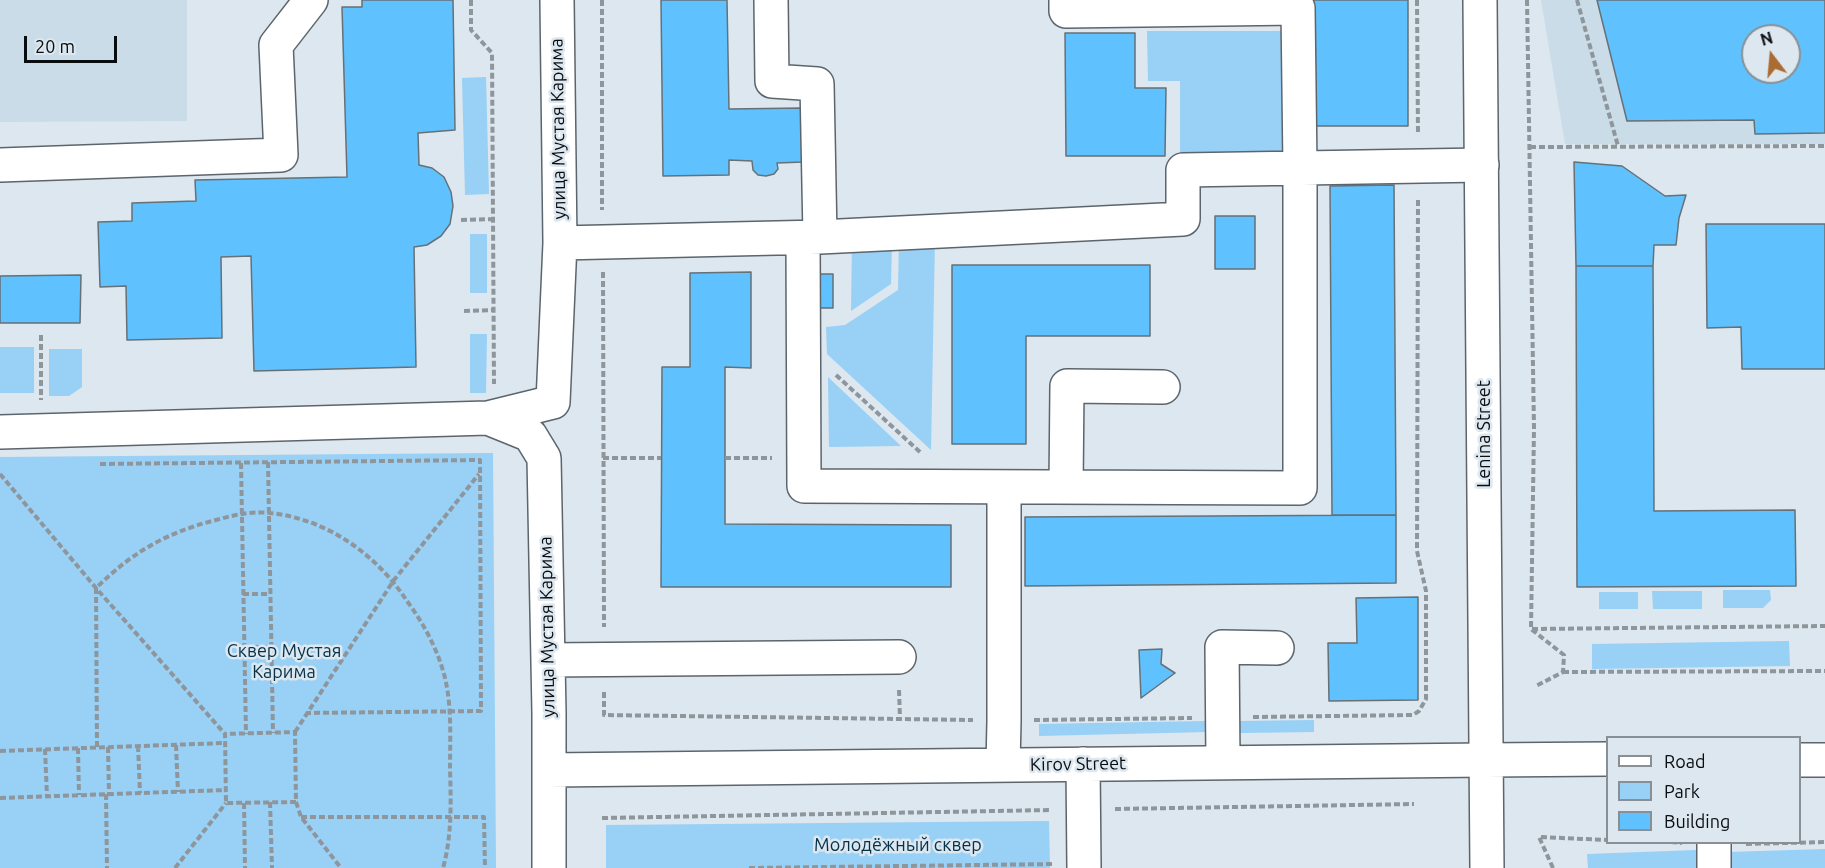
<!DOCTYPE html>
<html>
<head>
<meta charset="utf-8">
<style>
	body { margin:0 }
	#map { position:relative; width:1825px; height:868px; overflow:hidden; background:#dce7ef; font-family:Ubuntu,sans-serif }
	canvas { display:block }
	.legend { position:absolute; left:1606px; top:736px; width:195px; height:108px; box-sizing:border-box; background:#dce7ef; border:2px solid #889096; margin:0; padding:8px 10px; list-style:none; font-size:18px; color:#0a0d10 }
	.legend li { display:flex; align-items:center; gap:12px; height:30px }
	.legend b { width:30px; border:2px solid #889096 }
	.north { position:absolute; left:1741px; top:24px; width:60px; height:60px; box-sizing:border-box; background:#dce7ef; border:2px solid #889096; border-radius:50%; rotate:344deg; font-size:16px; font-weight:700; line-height:24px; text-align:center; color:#0a0d10 }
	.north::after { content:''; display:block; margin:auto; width:21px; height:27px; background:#ab6c33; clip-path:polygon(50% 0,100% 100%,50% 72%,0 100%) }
	.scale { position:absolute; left:24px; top:36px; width:93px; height:27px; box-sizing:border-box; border:3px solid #0a0d10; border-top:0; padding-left:8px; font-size:18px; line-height:21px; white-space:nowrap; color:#0a0d10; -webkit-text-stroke:4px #dce7ef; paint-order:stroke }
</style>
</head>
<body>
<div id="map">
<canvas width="1825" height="868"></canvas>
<ul class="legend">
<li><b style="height:8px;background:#fff"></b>Road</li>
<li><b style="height:16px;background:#98d0f6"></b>Park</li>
<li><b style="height:16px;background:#5fc2ff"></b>Building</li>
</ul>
<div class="north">N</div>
<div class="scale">20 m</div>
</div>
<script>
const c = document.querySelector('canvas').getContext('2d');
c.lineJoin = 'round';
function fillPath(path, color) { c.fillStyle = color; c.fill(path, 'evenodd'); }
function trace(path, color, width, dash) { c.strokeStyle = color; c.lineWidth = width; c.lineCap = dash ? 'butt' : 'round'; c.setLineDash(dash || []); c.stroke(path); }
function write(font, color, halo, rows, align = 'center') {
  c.font = font + ' Ubuntu,sans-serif'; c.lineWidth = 5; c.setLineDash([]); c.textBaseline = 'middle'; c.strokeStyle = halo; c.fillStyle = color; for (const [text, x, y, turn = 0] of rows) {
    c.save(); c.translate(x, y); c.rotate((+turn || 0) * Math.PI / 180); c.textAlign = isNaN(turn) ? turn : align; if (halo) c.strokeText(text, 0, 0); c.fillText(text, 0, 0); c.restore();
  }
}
fillPath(new Path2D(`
	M0,0H187V121L0,122Z
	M1541,0H1825V144H1565ZM1753,36H1789V72H1753Z`), '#cadce8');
fillPath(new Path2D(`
	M1147,31H1284V153H1180V81H1148Z
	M486,77L489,194L465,195L462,78Z
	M470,234H487V293H470Z
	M899,238H935L931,450L827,354L826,327L845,325L898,290Z
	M852,240L892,241L891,284L851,311Z
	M470,334H487L486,393H470Z
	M0,347H34V393H0Z
	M49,349H82V387L69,396H49Z
	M828,377L901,446L829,447Z
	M493,453L496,868H0V457Z
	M1723,590H1770L1771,600L1763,608H1723Z
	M1652,591H1702V609H1653Z
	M1599,592H1638V609H1599Z
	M1789,641L1790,666L1592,669V644Z
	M1314,720V732L1240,733V721Z
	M1207,721V732L1039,736V724Z
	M1049,821L1050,868H606V825Z
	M1825,849V868H1729L1728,852Z
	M1696,850V868H1588L1587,854Z`), '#98d0f6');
const building = new Path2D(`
	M362,0H453L455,130L418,133L419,165L432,168L444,177L451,192L453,206L450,224L441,236L427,245L414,247L416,367L254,371L251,256L221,257L222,338L127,340L126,286L100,287L98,222L132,221V203L196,201L195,180L347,177L342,7H362Z
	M661,0H727L729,109L803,108V162L777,163L778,169L774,174L766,176L758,175L753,170L752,161L729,160V175L663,176Z
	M1311,0H1408V126H1311Z
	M1597,0H1825V133L1755,134L1754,120L1627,121ZM1753,36H1789V72H1753Z
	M1065,33H1135V88H1166L1165,156H1066Z
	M1574,162L1622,166L1665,196L1686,195L1679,218L1676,245H1654L1653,266H1576Z
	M1394,185L1396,515H1332L1330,186Z
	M1215,216H1255V269H1215Z
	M1706,224H1825V369H1742L1741,327L1707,328Z
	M952,265H1150V336H1026V444H952Z
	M1576,266H1653L1654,511L1795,510L1796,586L1577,587Z
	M751,272V368L725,367V524L951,525V587H661L662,367H690V273Z
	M807,274H833V308H808Z
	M81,275L80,323H0V276Z
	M1396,515V583L1025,586V517Z
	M1418,597V700L1329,701L1328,643H1357L1356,598Z
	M1162,649L1161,664L1175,673L1141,698L1139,650Z`);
fillPath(building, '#5fc2ff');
trace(building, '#667077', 1.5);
const minor = new Path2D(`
	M771,0L772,81L817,84L820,237
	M0,165L281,155L276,45L311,0
	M803,238L804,486L1300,488V168L1298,8L1066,11V0
	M560,243L820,237L1183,219V170L1482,165
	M488,418L530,435L544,458L549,713V868
	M0,432L488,418L553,402L560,243L557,0
	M1066,487L1067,386L1163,387
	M548,660L899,657
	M1223,762L1222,647L1277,648
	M1083,764L1084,868
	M1003,765L1004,721V487
	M549,770L1486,760
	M1714,842V868`);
const major = new Path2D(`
	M1480,0L1487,868
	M1486,760L1608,759
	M1800,760H1825`);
trace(minor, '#5c656c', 36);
trace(major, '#5c656c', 36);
trace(new Path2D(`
	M471,0V30L492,53L494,384
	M602,0V210
	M1417,0L1418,134
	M1527,0L1534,428L1531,629L1564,655L1563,672L1536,686
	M1577,0L1618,146
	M1530,147L1825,146
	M461,220L494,219
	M603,272L604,627
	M464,311L493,310
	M41,335V400
	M836,375L921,453
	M603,458H661
	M725,458H772
	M268,462L273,733
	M241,463L246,734
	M100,464L480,460L481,711L307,713
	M0,474L96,588L225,734L226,803L296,802L295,732L225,734
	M243,594H270
	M1532,629L1825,626
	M244,647H271
	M1563,672L1825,671
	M899,690L900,719
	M604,692V715L973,720
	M1253,717L1413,715L1419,711L1426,699V591L1417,551L1418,199
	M1034,720L1192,718
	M295,732L394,580L479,474
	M176,745L178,792
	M138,746L140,793
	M97,747L96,588C133,552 165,533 216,520C234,515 251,511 270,513C327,519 376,554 407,601C424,624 438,650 445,678C452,707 450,739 450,769C451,802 452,836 443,868
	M108,747L109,794
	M78,748L79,795
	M45,749L47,797
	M0,751L225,743
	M106,794L107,868
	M0,798L226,790
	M270,802L272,868
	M296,802L301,817L341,868
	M244,803L245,868
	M1115,809L1414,804
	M301,817H484L485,868
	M602,818L1051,810
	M1671,842L1682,843
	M1746,844L1825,842
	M175,868L226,803
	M749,868L1054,864
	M1553,868L1539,837L1608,840`), '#8e969c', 4, [6, 3]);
trace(minor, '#fff', 33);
trace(major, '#fff', 33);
write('18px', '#0a0d10', '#dce7ef', [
	["улица Мустая Карима",558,129,-91],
	["Lenina Street",1484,434,-90],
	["улица Мустая Карима",547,627,-91],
	["Kirov Street",1078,764,-1]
]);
write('18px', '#05324a', '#dce7ef', [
	["Сквер Мустая",284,651],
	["Карима",284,672],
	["Молодёжный сквер",898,845]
]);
</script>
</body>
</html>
